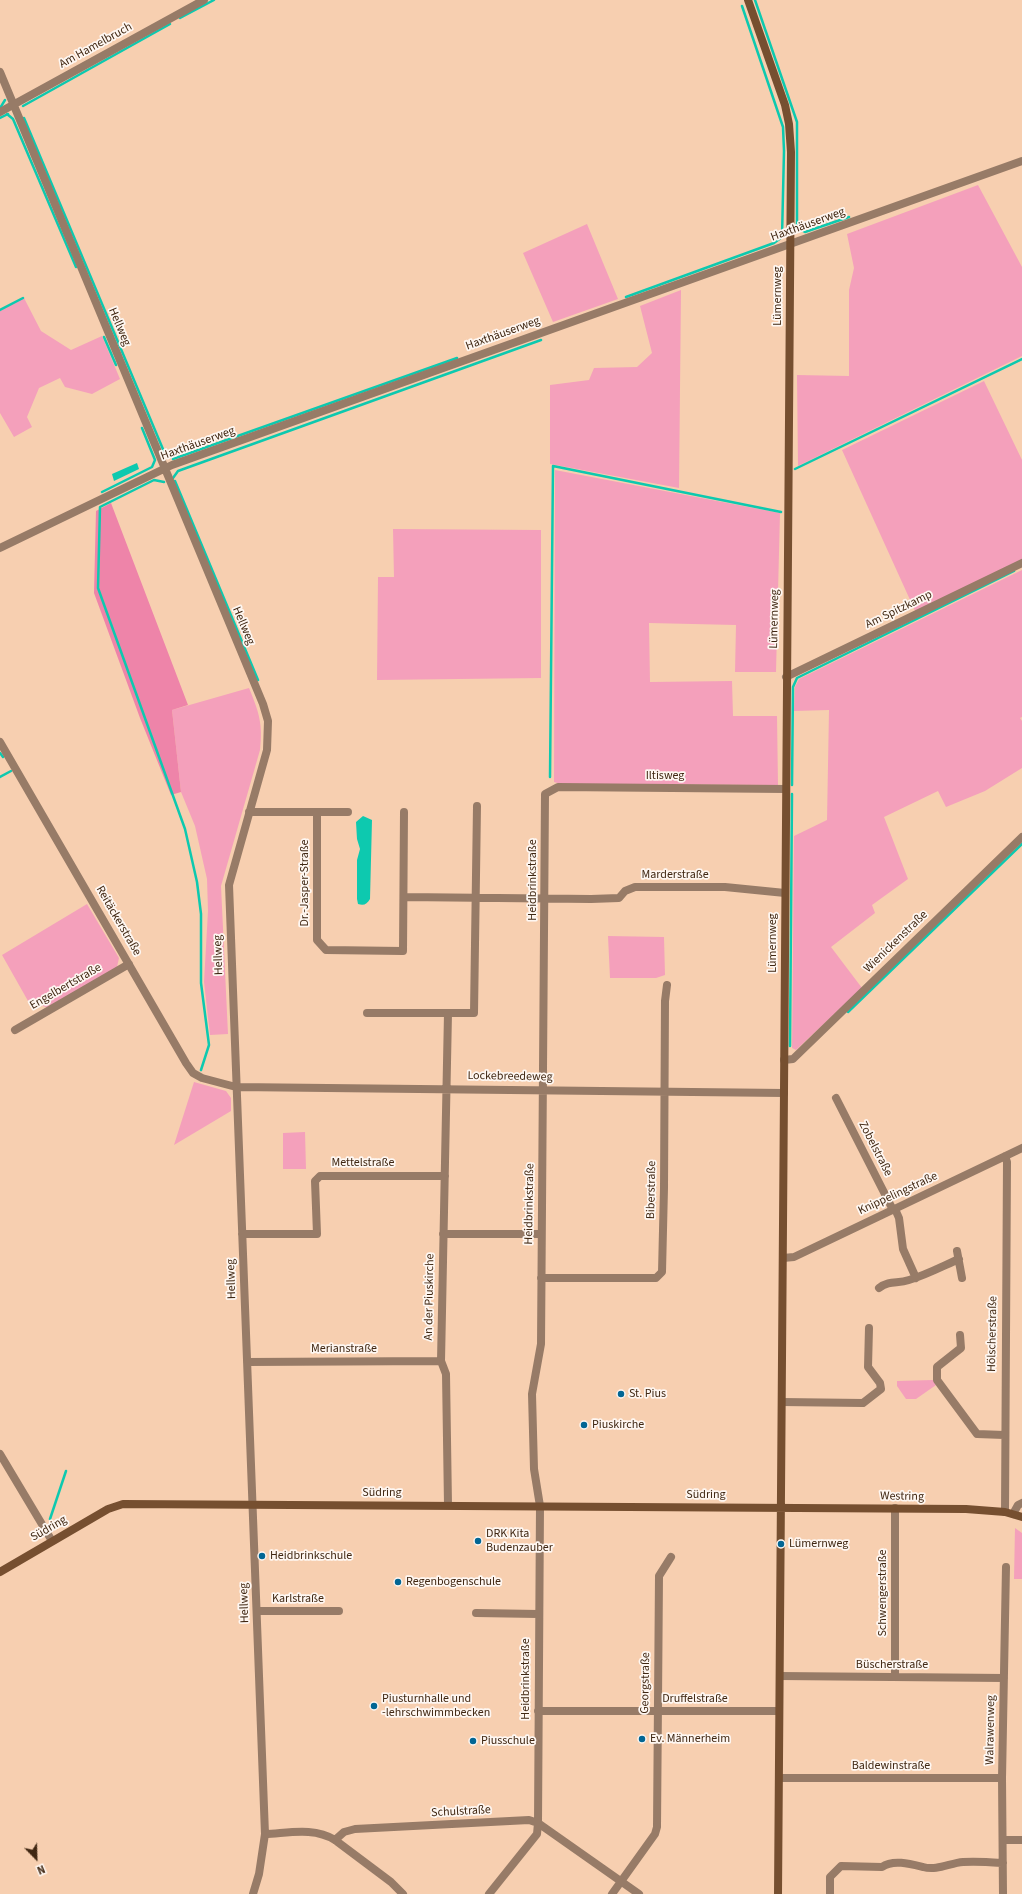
<!DOCTYPE html>
<html>
<head>
<meta charset="utf-8">
<style>
	body { margin:0 }
	#map { position:relative; width:1022px; height:1894px; overflow:hidden; background:#f7cfb0; font-family:"Source Sans 3",sans-serif }
	canvas { display:block }
	.north { position:absolute; left:16px; top:1838px; width:40px; height:40px; -webkit-text-stroke:3px #fef7f2; paint-order:stroke; rotate:157deg; font-size:11px; font-weight:700; line-height:16px; text-align:center; color:#402712 }
	.north::after { content:''; display:block; margin:auto; width:14px; height:18px; background:#402712; clip-path:polygon(50% 0,100% 100%,50% 72%,0 100%) }
</style>
</head>
<body>
<div id="map">
<canvas width="1022" height="1894"></canvas>
<div class="north">N</div>
</div>
<script>
const c = document.querySelector('canvas').getContext('2d');
c.lineJoin = 'round';
function fillPath(path, color) { c.fillStyle = color; c.fill(path, 'evenodd'); }
function trace(path, color, width, dash) { c.strokeStyle = color; c.lineWidth = width; c.lineCap = dash ? 'butt' : 'round'; c.setLineDash(dash || []); c.stroke(path); }
function write(font, color, halo, rows, align = 'center') {
  c.font = font + ' "Source Sans 3",sans-serif'; c.lineWidth = 3.5; c.setLineDash([]); c.textBaseline = 'middle'; c.strokeStyle = halo; c.fillStyle = color; for (const [text, x, y, turn = 0] of rows) {
    c.save(); c.translate(x, y); c.rotate((+turn || 0) * Math.PI / 180); c.textAlign = isNaN(turn) ? turn : align; if (halo) c.strokeText(text, 0, 0); c.fillText(text, 0, 0); c.restore();
  }
}
fillPath(new Path2D(`
	M978,185L1022,267V356L798,466L797,375L849,376V290L854,268L847,234Z
	M587,224L618,299L553,322L523,253Z
	M681,290L679,488L550,464V385L589,380L594,368L637,367L652,353L640,306Z
	M24,298L41,331L71,350L102,336L120,379L92,394L65,387L60,378L39,388L27,417L32,427L14,437L0,413V311Z
	M984,381L1022,460V561L916,613L842,450Z
	M555,470L780,513L776,672H735L736,625L649,623L650,682L732,681L733,716H777L778,785L561,784L554,782Z
	M393,529L541,530V678L377,680L378,577H394Z
	M1022,570V717L1020,718L1022,721V768L985,791L946,807L938,791L884,817L908,879L872,905L875,913L831,947L862,988L796,1050L792,1048L794,836L827,820L829,710L794,711L795,687L799,679Z
	M249,688C259,712 263,724 260,750L221,886L228,1034L210,1035L204,982L208,911L207,879L195,826L181,792L172,710Z
	M87,904L119,958L117,967L48,1008L38,1004L32,1008L2,955Z
	M608,936L664,937L665,975L656,978H610Z
	M194,1082L226,1091L231,1098V1111L174,1145Z
	M305,1132L306,1169H283V1133Z
	M933,1380L936,1385L916,1399H906L897,1386V1381Z
	M1015,1528L1022,1533V1579H1014Z`), '#f4a0bb');
fillPath(new Path2D(`
	M111,503L188,705L172,710L181,792L171,795L140,718L94,593L96,511Z`), '#ee84a9');
fillPath(new Path2D(`
	M137,463L139,469L114,481L112,474Z
	M363,816L372,820L370,899C367,904 364,906 358,904L357,899V860L360,849L357,839L356,822Z`), '#0dc9af');
trace(new Path2D(`
	M755,0L797,122V228L805,232L849,217
	M180,18L214,0
	M23,106L170,24
	M0,108L5,100
	M7,114L13,119L76,267
	M0,118L8,114
	M24,118L165,454
	M626,297L774,243L782,237L784,151L783,127L742,6
	M0,310L23,298
	M104,337L116,365
	M173,459L457,358
	M795,469L1022,359
	M173,478L178,471L541,340
	M175,481L258,680
	M164,482L154,480L100,507L98,588L185,829L197,882L201,914V983L209,1045L201,1070
	M102,492L152,467L155,460L142,428
	M0,753L3,757
	M0,777L11,771
	M550,777L553,466L781,512
	M792,785L793,687L797,678L1014,571
	M848,1012L1022,844
	M790,1046L792,794
	M50,1519L66,1471`), '#0dc9af', 2.5);
trace(new Path2D(`
	M0,72L263,704L268,721L267,750L229,885L265,1834L259,1874L253,1894
	M0,112L204,0
	M0,548L172,465L1022,161
	M786,677L1022,563
	M0,742L186,1063L193,1073L202,1078L236,1087L784,1093
	M249,812H348
	M317,813V940L326,950L403,951L404,812
	M404,897L591,899L619,898L625,891L635,887H725L785,893
	M367,1013H474L477,806
	M448,1013L441,1361L446,1374L448,1505
	M15,1030L129,964
	M784,1060L793,1059L1022,837
	M836,1098L893,1210
	M895,1209L899,1218L903,1249L916,1278
	M242,1234H317L315,1181L320,1176H445
	M443,1234H541
	M957,1251L962,1278
	M783,1258L794,1257L1022,1148
	M541,1278H656L662,1272L664,1188L665,1001L667,985
	M879,1288C890,1280 897,1284 909,1280C926,1275 943,1266 959,1259
	M960,1335L961,1348L937,1367V1380L977,1434L1004,1435
	M247,1362L441,1361
	M782,1402L863,1403L881,1389L880,1383L868,1367L869,1328
	M0,1454L52,1541
	M895,1508V1677
	M1005,1512L1007,1162L1005,1156
	M1013,1514L1018,1505L1022,1503
	M258,1611H339
	M476,1613L538,1614
	M780,1676L1004,1678
	M538,1711H779
	M779,1778H1002
	M265,1834C289,1833 314,1827 335,1840L391,1882L403,1894
	M335,1840L344,1832L355,1829L529,1820L538,1823L639,1894
	M1003,1840H1022
	M489,1894L537,1834L538,1823L540,1506L534,1469L532,1394L541,1344L545,794L558,787L786,789
	M612,1894L655,1834L657,1827L659,1576L671,1557
	M830,1894V1877L841,1866L882,1867C893,1859 911,1864 923,1867C937,1871 950,1863 963,1862C976,1861 989,1862 1003,1863
	M1003,1894L1002,1778L1006,1567`), '#977b67', 8);
trace(new Path2D(`
	M748,0L785,105L789,124L791,152L778,1894
	M0,1572L108,1509L123,1504L966,1509L1005,1512L1022,1517`), '#764f30', 8);
for (const [x, y, r, color] of [
	[621,1394,4,"#026694"],
	[584,1425,4,"#026694"],
	[478,1541,4,"#026694"],
	[781,1544,4,"#026694"],
	[262,1556,4,"#026694"],
	[398,1582,4,"#026694"],
	[374,1706,4,"#026694"],
	[642,1739,4,"#026694"],
	[473,1741,4,"#026694"]
]) { const dot = new Path2D(); dot.arc(x, y, r, 0, 2 * Math.PI); c.fillStyle = color; c.fill(dot); trace(dot, '#fef7f2', 1.5); }
write('12px', '#402712', '#fef7f2', [
	["Am Hamelbruch",96,46,-29],
	["Haxthäuserweg",808,225,-20],
	["Lümernweg",778,296,-90],
	["Hellweg",119,327,67],
	["Haxthäuserweg",503,334,-20],
	["Haxthäuserweg",198,444,-20],
	["Am Spitzkamp",899,610,-26],
	["Lümernweg",775,619,-89],
	["Hellweg",243,626,67],
	["Iltisweg",665,776],
	["Marderstraße",675,875],
	["Heidbrinkstraße",533,880,-90],
	["Dr.-Jasper-Straße",305,883,-90],
	["Reitäckerstraße",118,921,60],
	["Wienickenstraße",896,942,-44],
	["Lümernweg",773,943,-90],
	["Hellweg",219,955,-92],
	["Engelbertstraße",66,987,-30],
	["Lockebreedeweg",510,1077,1],
	["Zobelstraße",875,1149,63],
	["Mettelstraße",363,1163],
	["Biberstraße",652,1190,-89],
	["Knippelingstraße",898,1194,-25],
	["Heidbrinkstraße",530,1204,-89],
	["Hellweg",232,1279,-92],
	["An der Piuskirche",430,1297,-89],
	["Hölscherstraße",993,1334,-89],
	["Merianstraße",344,1349],
	["Südring",382,1493],
	["Südring",706,1495],
	["Westring",902,1497,1],
	["Südring",49,1529,-30],
	["Schwengerstraße",883,1593,-90],
	["Karlstraße",298,1599],
	["Hellweg",245,1603,-92],
	["Büscherstraße",892,1665],
	["Heidbrinkstraße",526,1679,-90],
	["Georgstraße",646,1683,-89],
	["Druffelstraße",695,1699],
	["Walrawenweg",991,1730,-89],
	["Baldewinstraße",891,1766],
	["Schulstraße",461,1812,-3]
]);
write('12px', '#402712', '#fef7f2', [
	["St. Pius",629,1394],
	["Piuskirche",592,1425],
	["DRK Kita",486,1534],
	["Budenzauber",486,1548],
	["Lümernweg",789,1544],
	["Heidbrinkschule",270,1556],
	["Regenbogenschule",406,1582],
	["Piusturnhalle und",382,1699],
	["-lehrschwimmbecken",382,1713],
	["Ev. Männerheim",650,1739],
	["Piusschule",481,1741]
], 'left');
</script>
</body>
</html>
